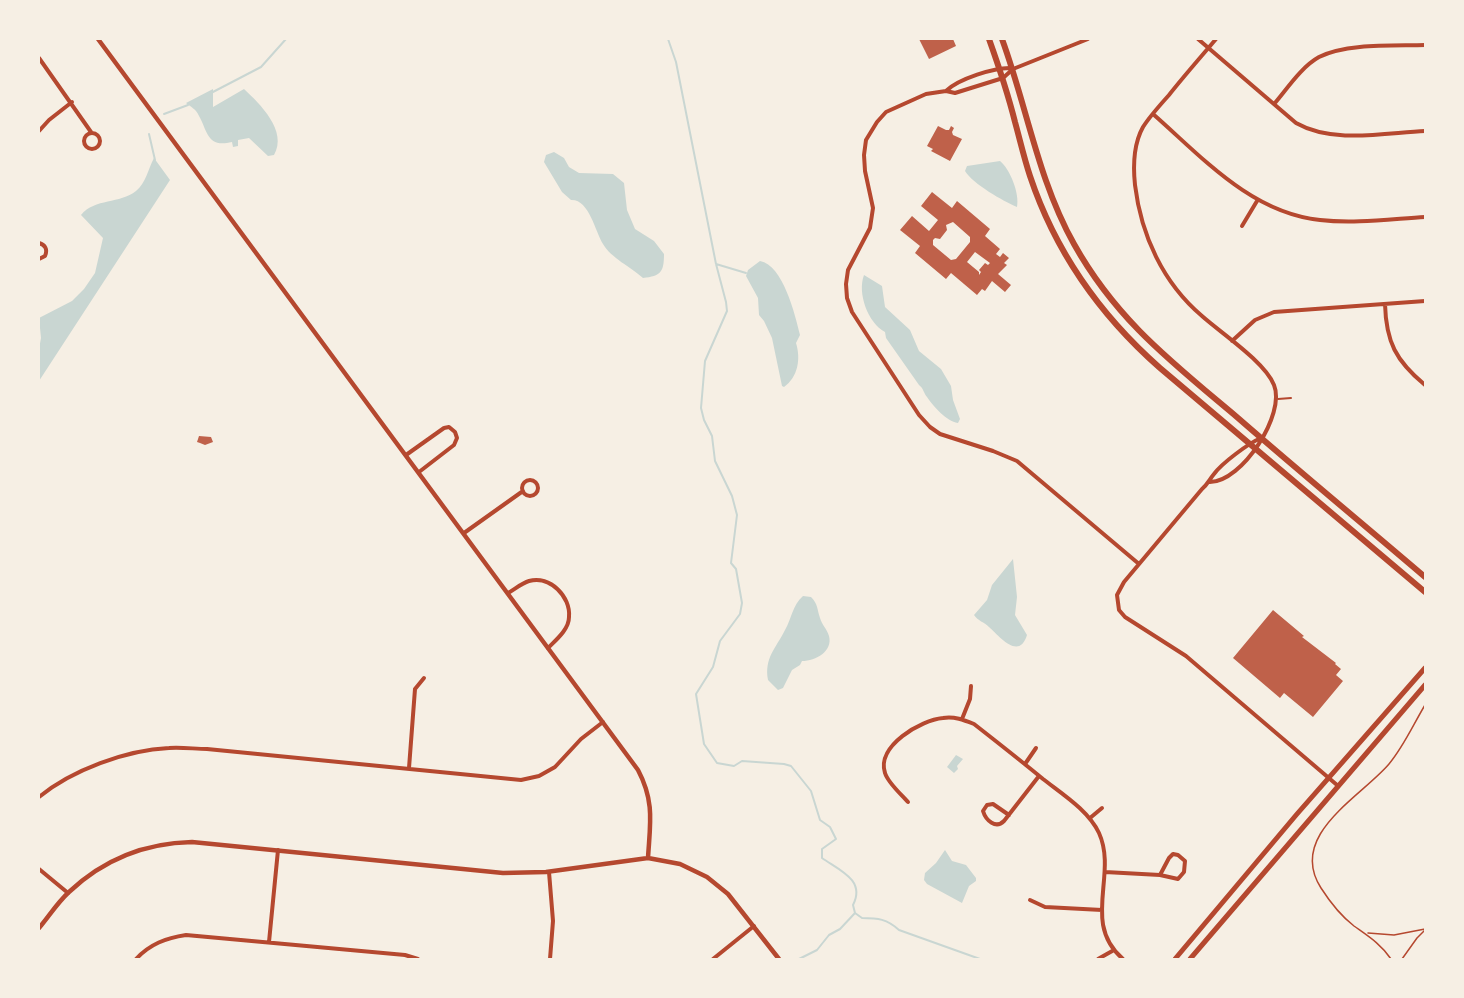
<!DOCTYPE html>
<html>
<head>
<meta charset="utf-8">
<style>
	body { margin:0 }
	#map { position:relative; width:1464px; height:998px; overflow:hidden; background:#f6efe4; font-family:Roboto,sans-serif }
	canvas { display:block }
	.frame { position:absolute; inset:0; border:40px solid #f6efe4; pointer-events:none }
</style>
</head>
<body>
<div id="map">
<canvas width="1464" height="998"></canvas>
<div class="frame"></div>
</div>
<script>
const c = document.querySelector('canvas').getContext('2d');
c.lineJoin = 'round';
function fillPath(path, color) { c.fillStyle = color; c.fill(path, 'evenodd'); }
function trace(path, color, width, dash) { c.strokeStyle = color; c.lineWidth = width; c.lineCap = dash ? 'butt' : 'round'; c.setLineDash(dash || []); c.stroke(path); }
fillPath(new Path2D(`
	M213,89V107L244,89C260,104 288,131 274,155L268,156L249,138L238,140V146L233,147L232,142C207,148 208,132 199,116C196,109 191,107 186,103Z
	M554,152L564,158L569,167L579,173L613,174L624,183L627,210L635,229L654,241L664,254C664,272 661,276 643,278C631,267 611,258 603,244C595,231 589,199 571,200L562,192L544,162L546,155Z
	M154,158L170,180L39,381V349L41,338L39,318L72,301L84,289L95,273L103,238L81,215C95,198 120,204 136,191C146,183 148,169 154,158Z
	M1000,161C1010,169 1020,194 1017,207C1003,201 973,184 965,171L967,166Z
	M760,261C783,265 795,314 800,335L796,343C801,359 798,377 784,387L782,386L772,338L764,321L759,315L758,298L746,276L748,270Z
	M864,275L882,286L885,307L910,330L919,351L941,369L951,386L953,400L960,419L958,423C946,421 934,407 927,397C923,392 924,389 919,385L886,338L885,332C868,323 857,293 864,275Z
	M1013,559L1017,597L1015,615L1027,635C1019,661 999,636 989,627C984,622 978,621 974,615L987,600L992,585Z
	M803,596L811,597C818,604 817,609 820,618C822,625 827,629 829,636C833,651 816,661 802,661L800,665L792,670L783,688L778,690L768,680C764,658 776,648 785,630C792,618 792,606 803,596Z
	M956,755L963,759L957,766L958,769L954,773L947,767Z
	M945,850L952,861L966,865L976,878V881L969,886L962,903L927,884L924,880L925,873L936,863Z`), '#c9d6d2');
trace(new Path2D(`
	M668,39L676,62L716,264L726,302L727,311L705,361L701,408L704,420L712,436L715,461L732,496L737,515L731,563L736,569L742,603L740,614L720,641L713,667L696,694L704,744L717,763L734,766L742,761L784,764L791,766L811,791L820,820L830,827L836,839L822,849V858C839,870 866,880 853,905L855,913L862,918C878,918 887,919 899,930L980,959
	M211,93L261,67L286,39
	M164,114L188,105
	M149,134L155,160
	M716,264L746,273
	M799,959L817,950L829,935L840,929L855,913`), '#c9d6d2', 2);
fillPath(new Path2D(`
	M919,39H953L956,46L929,59Z
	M938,126L946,130H949L951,126L954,128L952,132L953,135L962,139L950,161L931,151L933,149L927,146Z
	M932,192L952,208L957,201L990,229L985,236L1000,249L996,254L1000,257L1003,253L1009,258L1004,263L1007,265L998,274L1011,285L1005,292L992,281L985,291L982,289L977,295L951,273L946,279L915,253L920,246L900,230L912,216L929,231L938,220L921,206ZM953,222L970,237V242L956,259L951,260L933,245V240L935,238L940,239L947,230L946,225ZM975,252L990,263L988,265L985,263L979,270L981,272L979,275V272L967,262Z
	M199,436L211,437L213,442L205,445L200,443L197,442Z
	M1273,610L1304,636L1302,637L1336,663L1335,664L1341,669L1336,675L1343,681L1313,717L1284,693L1280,698L1233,658Z`), '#bf614a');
trace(new Path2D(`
	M1368,933L1394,935L1425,929
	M1391,959C1381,944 1368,936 1354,926C1341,916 1330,902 1321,888C1287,835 1361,797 1389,764C1404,746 1413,725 1425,705
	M1402,959L1417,938L1425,930`), '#b5482f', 1.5);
trace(new Path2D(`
	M1278,399L1291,398`), '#b5482f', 2);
trace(new Path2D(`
	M1088,39L1013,69L1003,78L955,93L946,91L926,94L886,112L877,122L866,140L864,155L865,171L873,208L870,228L848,270L846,284L847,298L852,312L919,415L930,427L940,434L993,451L1017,461L1139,564
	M1198,39L1296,123C1333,144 1384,133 1425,131
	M39,58L91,132
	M946,91C958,79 995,67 1012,68
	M1274,104C1287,89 1301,67 1319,57C1347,43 1394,46 1425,45
	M1153,114C1202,157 1251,213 1320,220C1354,224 1391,219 1425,217
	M39,131L49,120L72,102
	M84 141a8 8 0 1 1 16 0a8 8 0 1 1-16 0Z
	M1242,226L1257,201
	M39,243C45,245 48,249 45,256L39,259
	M1385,304C1386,342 1396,361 1425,385
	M1232,341L1255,320L1274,312L1425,301
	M1261,438C1249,443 1222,463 1214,474C1209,480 1208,484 1202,489L1124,582L1117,595L1119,610L1125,617L1186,656L1337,785
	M406,455L444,428L449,427L455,432L457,438L454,445L419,472
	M522 488a8 8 0 1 1 16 0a8 8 0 1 1-16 0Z
	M1210,482C1242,482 1286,414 1274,385C1265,362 1221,333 1202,316C1163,283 1141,235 1135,185C1133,166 1133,145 1143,127C1150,116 1160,105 1169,95C1184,76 1200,58 1216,39
	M464,533L523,491
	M508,593C515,589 522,583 529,581C550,575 571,597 569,617C569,629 557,639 548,648
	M962,719L970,699L971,686
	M1025,764L1036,748
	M409,768L415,689L424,678
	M39,797C72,770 126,750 169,748C182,747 195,749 207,749L521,780L539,776L555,767L581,739L603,722
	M908,802C901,794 888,783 885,773C876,746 921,720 943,718C954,716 964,720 974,724C997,742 1020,760 1043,779C1062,794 1088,810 1099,833C1118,875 1081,923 1123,959
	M1009,815L993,804L987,805L983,811C986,821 996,829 1004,821L1039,776
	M1090,818L1102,808
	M39,869L68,893
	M549,872L553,921L550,959
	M1105,872L1160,875L1169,858L1173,854L1178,855L1185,861L1184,872L1178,879L1160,875
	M1030,900L1045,907L1102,910
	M269,942L278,850
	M136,959C150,944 166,938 186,935L405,955L418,959
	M713,959L754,926
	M1098,959L1114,950`), '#b5482f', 4);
trace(new Path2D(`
	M98,39L638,770C655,802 650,824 648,858
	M39,928C49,916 58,902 69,892C103,860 145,843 192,842L503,873L546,872L648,858L680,864L707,877L728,894L779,959`), '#b5482f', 4.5);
trace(new Path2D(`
	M1175,959L1297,814L1425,668
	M1190,959L1425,685`), '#b5482f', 5);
trace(new Path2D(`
	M989,39C999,67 1008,94 1015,122C1020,140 1024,158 1030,176C1055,251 1101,316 1160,368L1425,592
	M1002,39C1027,107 1038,180 1074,244C1117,321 1173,363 1238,418C1300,472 1363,524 1425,577`), '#b5482f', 6);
</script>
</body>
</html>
